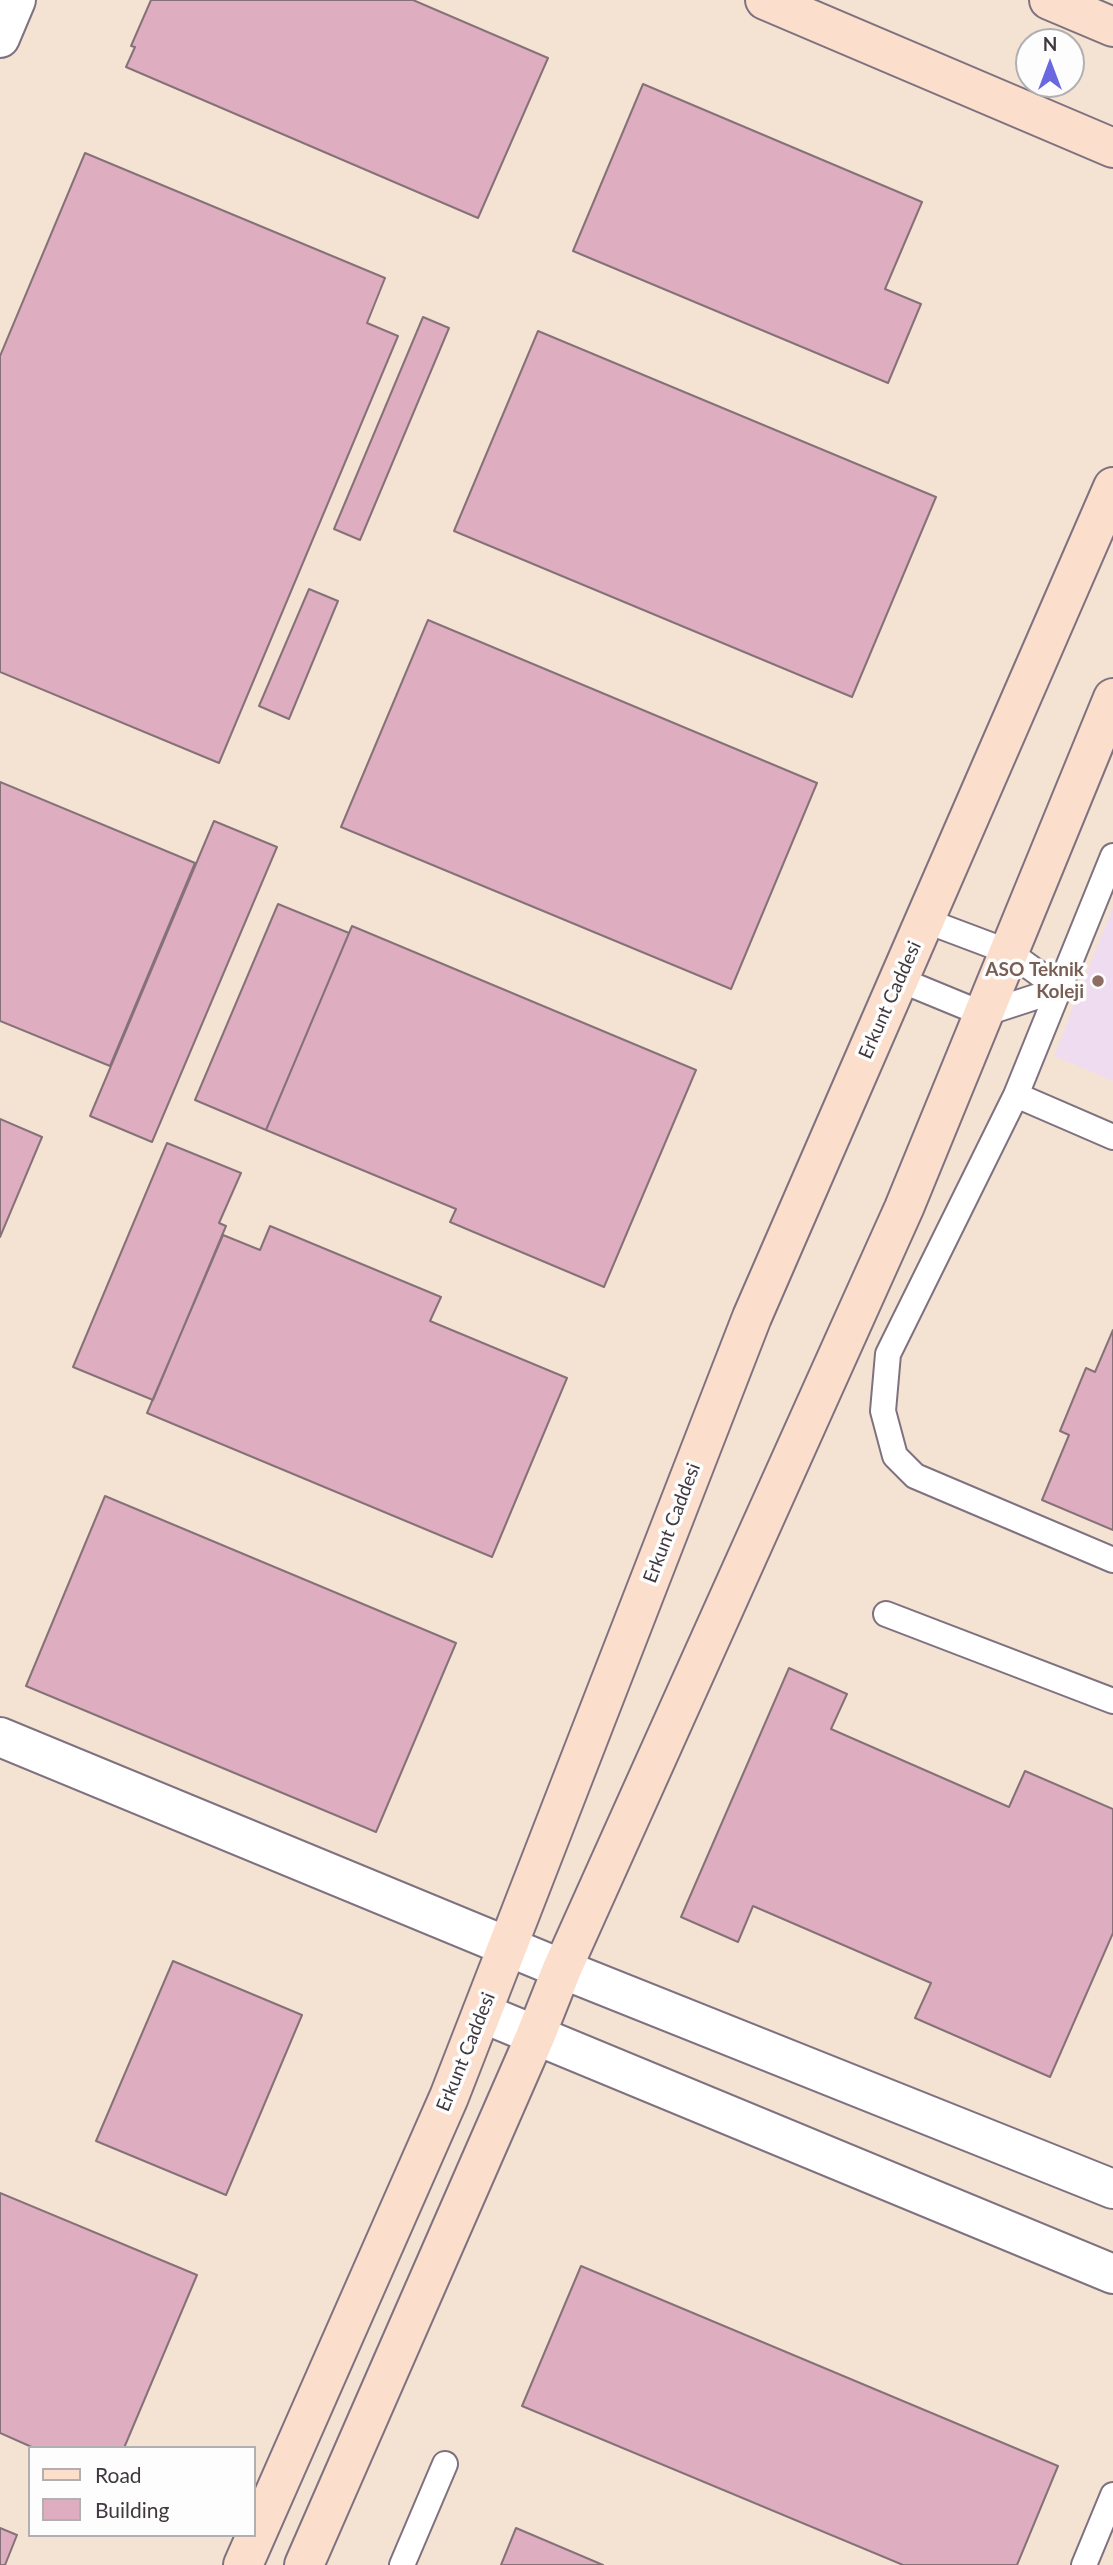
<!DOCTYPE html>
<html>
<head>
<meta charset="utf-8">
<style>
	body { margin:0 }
	#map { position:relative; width:1113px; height:2565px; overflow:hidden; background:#faebfa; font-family:Lato,sans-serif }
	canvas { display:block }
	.legend { position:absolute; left:28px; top:2446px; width:228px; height:91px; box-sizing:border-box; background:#fdfdfd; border:2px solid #b1afb1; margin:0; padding:9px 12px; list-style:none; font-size:21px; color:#3f393f }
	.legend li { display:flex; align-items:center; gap:14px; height:35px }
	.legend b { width:35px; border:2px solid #b1afb1 }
	.north { position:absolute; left:1015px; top:28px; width:70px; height:70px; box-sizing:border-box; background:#fdfdfd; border:2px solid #b1afb1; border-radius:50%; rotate:0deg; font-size:19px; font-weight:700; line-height:28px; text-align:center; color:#3f393f }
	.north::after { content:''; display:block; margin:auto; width:24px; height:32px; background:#6968e1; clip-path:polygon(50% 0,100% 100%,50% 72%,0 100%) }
</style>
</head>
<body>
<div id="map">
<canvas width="1113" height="2565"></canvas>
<ul class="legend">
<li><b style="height:9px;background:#fbdecb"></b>Road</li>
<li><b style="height:19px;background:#deadc0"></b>Building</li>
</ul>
<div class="north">N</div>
</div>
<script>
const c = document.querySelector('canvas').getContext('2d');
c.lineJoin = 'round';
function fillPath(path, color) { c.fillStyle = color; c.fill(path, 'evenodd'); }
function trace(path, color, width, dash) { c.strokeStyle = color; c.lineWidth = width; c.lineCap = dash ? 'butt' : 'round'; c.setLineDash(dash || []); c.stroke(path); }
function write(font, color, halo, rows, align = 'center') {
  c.font = font + ' Lato,sans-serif'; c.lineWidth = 7; c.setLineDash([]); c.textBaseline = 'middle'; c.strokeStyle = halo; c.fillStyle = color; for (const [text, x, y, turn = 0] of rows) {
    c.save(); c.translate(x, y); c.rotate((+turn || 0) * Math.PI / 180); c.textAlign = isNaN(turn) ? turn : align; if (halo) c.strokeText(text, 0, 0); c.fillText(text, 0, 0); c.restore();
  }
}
fillPath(new Path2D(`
	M0,0H1113V2565H0ZM1029,42H1071V84H1029ZM30,2448H254V2535H30Z`), '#f4e3d2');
fillPath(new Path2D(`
	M1113,906V1081L1054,1056Z`), '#f0dcf1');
const building = new Path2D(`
	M151,0H413L548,58L478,218L126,67L135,47L131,46Z
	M643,84L922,202L885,289L921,304L888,383L573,251Z
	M85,153L385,278L367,323L398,336L219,763L0,672V356Z
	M423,317L449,328L360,540L334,529Z
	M538,331L936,497L852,697L454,531Z
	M309,589L338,601L289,719L259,706Z
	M428,620L817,783L731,989L341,827Z
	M0,782L195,863L110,1066L0,1021Z
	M214,821L277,847L152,1142L90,1116Z
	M278,904L349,933L266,1130L195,1100Z
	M352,926L696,1070L604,1287L450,1222L456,1209L266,1130Z
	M0,1119L42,1137L0,1237Z
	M167,1143L241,1173L219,1223L226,1226L153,1400L73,1367Z
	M270,1226L441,1297L430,1321L567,1378L492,1557L147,1413L223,1235L260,1250Z
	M1113,1330V1530L1042,1500L1069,1435L1060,1431L1086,1368L1095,1372Z
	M105,1496L456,1643L376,1832L26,1686Z
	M789,1668L847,1694L831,1729L1009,1807L1025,1771L1113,1809V1933L1050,2077L915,2018L931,1983L753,1906L738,1942L681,1917Z
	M173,1961L302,2015L226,2195L96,2141Z
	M0,2193L197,2275L124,2448H34L0,2433Z
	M581,2266L1058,2466L1017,2565H903L522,2406Z
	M0,2528L17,2535L5,2565H0Z
	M516,2528L603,2565H501Z`);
fillPath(building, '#deadc0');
trace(building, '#857279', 2);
const lane = new Path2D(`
	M1113,856L1016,1095L888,1354L883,1411L895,1456L915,1476L1113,1560
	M924,920L1009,952L1060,989
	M898,979L983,1014L1060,989
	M1016,1095L1113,1137
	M886,1614L1113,1701
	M402,2565L445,2464
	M1084,2565L1113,2495`);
const street = new Path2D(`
	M0,38L16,0
	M0,1737L562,1969L1113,2189
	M482,2013L1113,2274`);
const secondary = new Path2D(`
	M765,0L1113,148
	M1049,0L1113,27
	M243,2565L449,2097L752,1317L1113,487
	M304,2565L535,2037L562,1969L904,1208L1113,698`);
trace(lane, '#7f7280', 28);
trace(street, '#7f7280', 42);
trace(secondary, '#7f7280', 42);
trace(lane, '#fff', 24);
trace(street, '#fff', 38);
trace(secondary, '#fbdecb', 38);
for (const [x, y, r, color] of [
	[1098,981,7,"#8d6e63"]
]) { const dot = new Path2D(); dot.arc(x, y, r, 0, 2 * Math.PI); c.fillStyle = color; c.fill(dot); trace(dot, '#fdfdfd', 2.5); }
write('bold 19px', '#785e54', '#fdfdfd', [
	["ASO Teknik",1084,970],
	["Koleji",1084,992]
], 'right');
write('19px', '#3f393f', '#fdfdfd', [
	["Erkunt Caddesi",890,1000,-66],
	["Erkunt Caddesi",672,1523,-69],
	["Erkunt Caddesi",466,2052,-68]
]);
</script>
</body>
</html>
